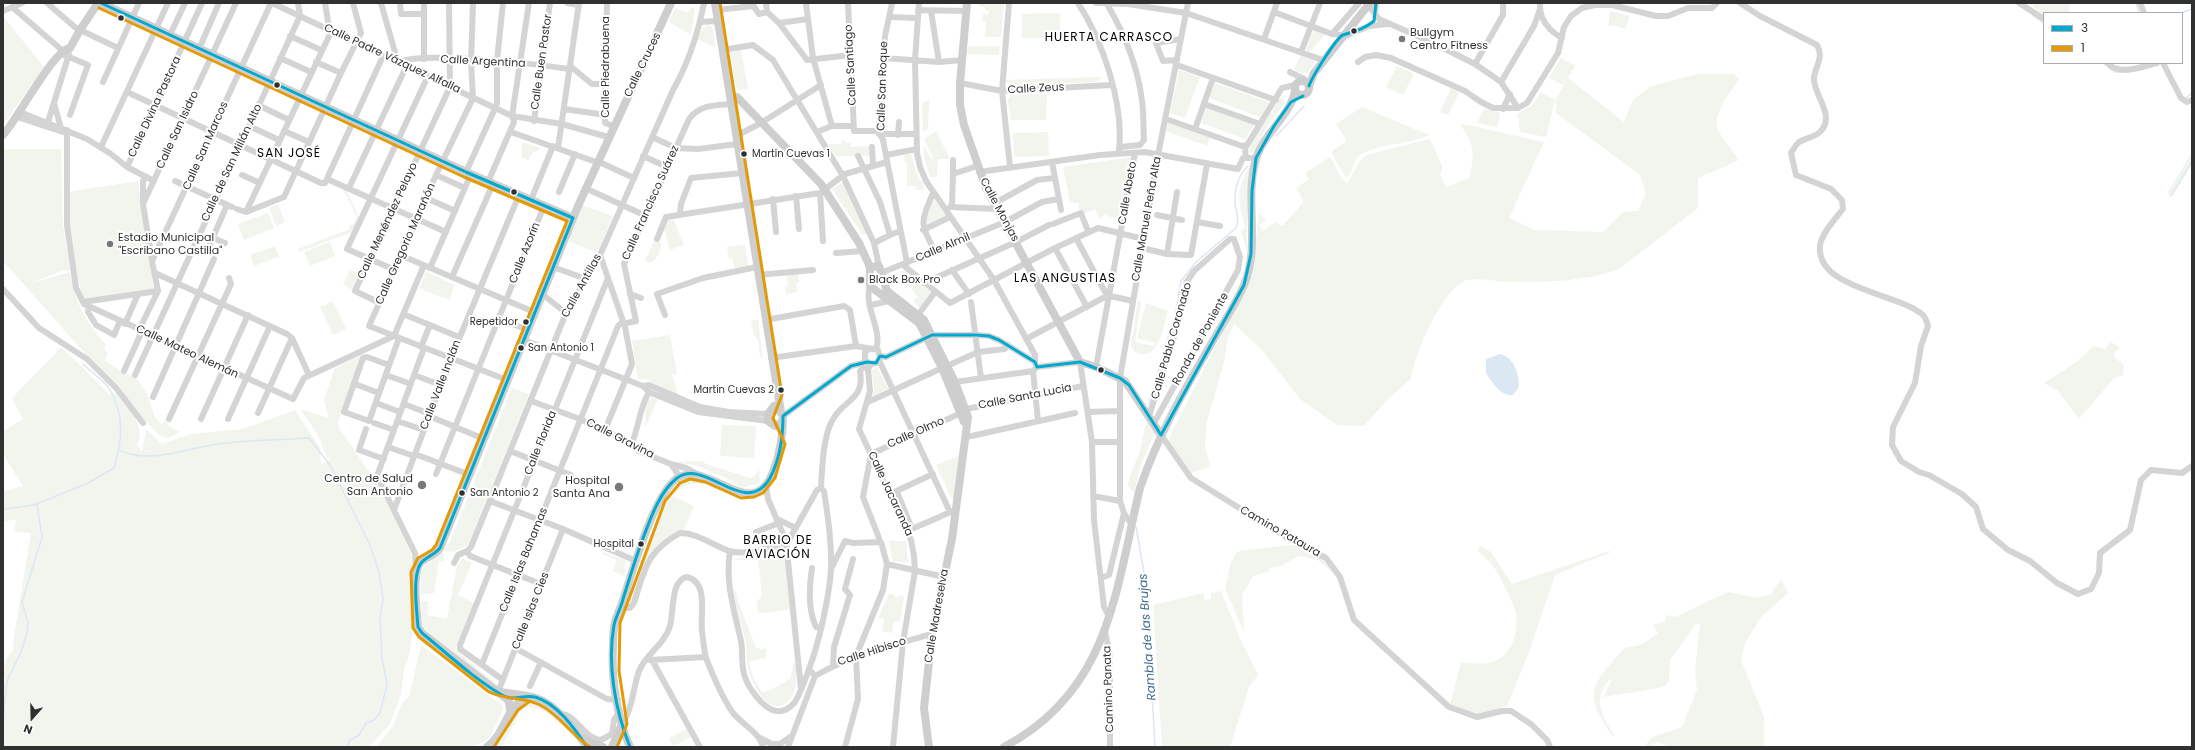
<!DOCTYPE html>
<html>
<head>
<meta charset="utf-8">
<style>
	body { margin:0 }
	#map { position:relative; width:2195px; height:750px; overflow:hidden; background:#fff; font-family:Poppins,sans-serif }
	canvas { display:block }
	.frame { position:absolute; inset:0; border:4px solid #303030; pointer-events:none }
	.legend { position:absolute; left:2043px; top:12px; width:140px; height:52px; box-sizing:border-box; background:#fff; border:1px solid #acacac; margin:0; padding:5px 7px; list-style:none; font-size:12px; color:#303030 }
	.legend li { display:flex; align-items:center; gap:8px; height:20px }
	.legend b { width:20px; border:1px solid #acacac }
	.north { position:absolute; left:12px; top:698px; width:40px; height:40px; -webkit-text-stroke:3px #fff; paint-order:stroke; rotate:200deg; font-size:11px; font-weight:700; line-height:16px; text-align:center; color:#303030 }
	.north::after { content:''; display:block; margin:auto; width:14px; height:18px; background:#303030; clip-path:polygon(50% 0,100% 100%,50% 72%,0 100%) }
</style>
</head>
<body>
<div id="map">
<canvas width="2195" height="750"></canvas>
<div class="frame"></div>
<ul class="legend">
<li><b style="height:5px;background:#00a9ce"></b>3</li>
<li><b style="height:5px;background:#e39a05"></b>1</li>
</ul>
<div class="north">N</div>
</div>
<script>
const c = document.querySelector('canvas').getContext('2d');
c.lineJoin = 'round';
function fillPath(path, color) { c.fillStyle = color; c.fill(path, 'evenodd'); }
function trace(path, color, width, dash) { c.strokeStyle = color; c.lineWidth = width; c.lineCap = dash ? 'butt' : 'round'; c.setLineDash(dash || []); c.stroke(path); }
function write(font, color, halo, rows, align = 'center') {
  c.font = font + ' Poppins,sans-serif'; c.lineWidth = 4; c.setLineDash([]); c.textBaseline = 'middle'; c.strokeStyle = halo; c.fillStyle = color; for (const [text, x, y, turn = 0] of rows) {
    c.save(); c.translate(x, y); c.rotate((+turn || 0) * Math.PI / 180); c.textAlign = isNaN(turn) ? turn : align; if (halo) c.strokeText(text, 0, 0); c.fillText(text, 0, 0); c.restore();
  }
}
fillPath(new Path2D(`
	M978,3H1004L1001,37H985L986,21H982L983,14L988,15L989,11L985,10V7L977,5Z
	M2034,3H2071L2068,13H2044V15L2032,6Z
	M691,7L695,9L691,35L669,22L675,8L688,13Z
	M1610,11L1630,16L1625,29L1616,26H1608Z
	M1060,13V38H1022V14Z
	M3,16L44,67L3,125Z
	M709,25L713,28L715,47L697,39L703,28Z
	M1314,29L1326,34L1310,52L1306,51Z
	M968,46H1000L999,55L967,54Z
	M741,50L748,89L738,90L736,87L730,52Z
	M1301,55L1316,60L1308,72L1302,74L1294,69Z
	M1561,58L1575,66L1563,85L1549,78Z
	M1397,66L1414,74L1403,95L1386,87Z
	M1179,70L1200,77L1185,118L1170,113Z
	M1698,74H1734L1739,79C1730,93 1710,116 1719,132C1725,142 1733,151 1739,160L1698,178V208L1619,269C1584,282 1543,282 1507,282C1495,281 1479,278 1467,280C1444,285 1413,357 1411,379L1389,398L1364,426L1337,425L1300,399L1262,350L1234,324L1228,336L1224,362L1207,421L1205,445L1210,467L1191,473L1169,441V438L1252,275L1259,213L1266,220L1259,225L1263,231L1275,222L1282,226L1304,202L1296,188L1309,179L1305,173L1330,157C1336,164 1339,180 1348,183L1359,162L1366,155L1430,139L1443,168L1440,174L1446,187C1455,185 1461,180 1470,178C1474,150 1476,149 1460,124L1468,125L1544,142L1509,218L1535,230L1603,232L1623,212L1638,211L1646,193L1640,175L1556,113V99L1568,78L1624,122L1633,100L1651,86Z
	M1102,77L1095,82L1010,86L1006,82V80Z
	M1215,83L1269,102L1260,117L1209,98Z
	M1451,88L1459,93L1448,115L1440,112Z
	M1541,92L1555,100L1546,137L1520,132L1518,114L1533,104Z
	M1047,94L1046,120H1011L1008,100L1011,95Z
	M1281,97L1284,100V104L1266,128L1254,152L1250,153L1249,145Z
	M929,100L928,129L923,132L922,103Z
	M1362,107L1429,135C1407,145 1380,143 1360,155C1352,160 1354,173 1346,178L1332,154L1333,150L1347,141L1336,124Z
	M1206,108L1254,125L1245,139L1201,123Z
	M1484,109L1500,113L1497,127L1477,123Z
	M1168,123L1210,138L1207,146L1166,131Z
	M936,131L950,159H938L937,177H930L924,156V145L931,159H934L924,139Z
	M1048,132L1049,156L1014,157L1013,133Z
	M842,140H845V143H851V147L870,146L871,156H836L828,144H842Z
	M523,142L540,148L541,149L532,153L528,160L522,158L521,148Z
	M3,149H61L63,226L70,270L61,271L31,283L70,272C77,306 83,318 106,345L104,349L108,354L105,361L123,372L136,377L147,394L155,417L161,424L166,421L169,426L180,432L168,438L160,436L145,421L3,261Z
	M2192,152V162L2170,196L2168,192Z
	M911,154L916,172L924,186L923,190L915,189L918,186H907V162H905L904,155Z
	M1132,157L1122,219L1107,216V213L1100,219L1095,209L1083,214L1079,211V203L1070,202L1063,167Z
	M1251,165L1247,198V251L1241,231L1245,227C1238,201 1235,189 1251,165Z
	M138,181L154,290L83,300C74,264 69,229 68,192Z
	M843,182L868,233L863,235L832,189Z
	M342,188L346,189L359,217L352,232L299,252L298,249L350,229L349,225L353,224L357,216Z
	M934,199L946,216L927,224V216Z
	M278,204L285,222L276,226L269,208Z
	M582,205L613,216L597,253L568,241Z
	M268,213L274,228L244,240L238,224Z
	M669,218H673L684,245L670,250L664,229Z
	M654,241L661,243C662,251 657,259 650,263L645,261Z
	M330,242L335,256L310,266L304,252Z
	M745,245L748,266L734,268L733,258L729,259L727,247Z
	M275,246L279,257L254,266L250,255Z
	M350,270L360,274L353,290L343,285Z
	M905,270L932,293L919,308L913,301L917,297L910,287L905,288L900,272Z
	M426,272L455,285L449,300L419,288Z
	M798,273L799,282L796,283L797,292L786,294L785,287L788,286L786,274Z
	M1138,300L1141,301L1135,342L1154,346L1155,343L1137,338L1146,303L1168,311C1164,325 1158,366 1134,351L1131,345Z
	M333,301L346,329L333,335L320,307Z
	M758,319L763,359L760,356L758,340L754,335L751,321Z
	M670,335L677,374L638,380L632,341Z
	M2110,341L2120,348L2115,352L2114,357L2124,365L2123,375L2114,378L2079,419L2058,391L2044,383L2075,363L2094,346L2106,349Z
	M61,348L76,361L110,395L114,392C127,406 147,424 137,445L142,451L146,429L162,444L191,434L243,429L295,410L320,448L321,465L331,458H327L318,435L300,409L329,418L324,400L335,368L362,355L338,422L339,428L374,479L411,552L412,564V637L408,660L404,669L401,694L390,724L369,747H3V673L6,659L14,649L13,643L31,533L14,531L16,520L3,521V492L23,486L3,454V431L23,419L12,398L56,353L57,349Z
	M877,367L888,389L872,396L874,391L872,370Z
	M672,375L678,395L646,379Z
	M512,388L529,394L468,545L454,552L443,550L450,542Z
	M651,397L658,399L645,428C647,416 643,409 649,398Z
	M1148,422L1155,432L1140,467L1134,493L1128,486C1129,471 1139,459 1142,443C1143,437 1144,427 1148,422Z
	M722,425L756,426L754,458L720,456Z
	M963,425L955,498L952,499L936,465L959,456Z
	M703,461L706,464L750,478L756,475L759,468L760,482L742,488L726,478L695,465L673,462Z
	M691,479L706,482L705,484C689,483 682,484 672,496L694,506L684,529L671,536L648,557L630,606H627C637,577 654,511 673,490C678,484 684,481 691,479Z
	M889,541H906L908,563L893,561Z
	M784,543V549L762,555L758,560L787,558L791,609L763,613L758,612L757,602L762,595L758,560H733L750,554H757Z
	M1290,545H1294L1323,560L1338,577L1318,560L1299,556L1281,566L1269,568V571L1253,576L1242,595L1244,632L1225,589L1231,562L1236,553L1240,551Z
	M1480,546L1491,552L1512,584L1609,551L1611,552L1555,575L1529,652L1507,706L1479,715L1450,705L1461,663C1471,663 1483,665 1492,662C1512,656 1519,632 1516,613C1514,605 1499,573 1493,566C1489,560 1483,556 1478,551Z
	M603,552L626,561L624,567L626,569L624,576L613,571L617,560L602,554Z
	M441,553L444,554V561H439L434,593L421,594C420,560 420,573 441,553Z
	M462,558L472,563L458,595L474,603L455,650L497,685L496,687L422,626L421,601H428L427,615L447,619L457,566Z
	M1781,579L1788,593L1761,617L1745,643L1741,660L1764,717V747H1670L1657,742L1650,747H1644L1652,737L1682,727L1697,690L1695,671L1700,623L1695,625L1670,660L1669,681L1664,687L1604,697L1612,678C1590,694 1603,718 1614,735L1612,736C1582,689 1591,688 1624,648L1641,645L1658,633L1653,625L1664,622L1667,615L1675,617L1728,592L1758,598L1771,594Z
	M733,590H736L738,601L756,648L763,649L766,646V658L749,661L753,677L762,692L771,690L791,678L793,663H796C796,680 799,698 780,706C763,708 750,681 748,666C746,656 747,645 744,635C741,620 735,606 733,590Z
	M1221,591L1242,643L1258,675L1249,687L1230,747H1162L1153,605L1204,593V600L1211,599V593Z
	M889,594H893L897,598L899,595L904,596L900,622L894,621L892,633L882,631L884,619L878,618Z
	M421,645L504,707L489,739L471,747H376L393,726L402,703L409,697Z
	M531,701L552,712L582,747C569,733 542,698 522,709L502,747H494C507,737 511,717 521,704Z
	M687,729L691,737L673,746L669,738Z`), '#f1f5ed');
fillPath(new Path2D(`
	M1500,354C1514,357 1519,374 1519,387L1513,395C1501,397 1492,382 1486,373V359Z`), '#dbe7f2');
trace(new Path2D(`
	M2136,3L2139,13
	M2181,13L2192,9
	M2032,15L2044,23
	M2109,68L2115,72H2130
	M2186,98L2192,93
	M1277,135L1304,106
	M2171,196L2192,162
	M1149,403L1176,310L1181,281L1196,262L1236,228C1240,218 1236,213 1235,204C1234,191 1238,175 1248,166
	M119,450C150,465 186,448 218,444C248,440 279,440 309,438L330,465L370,545L379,572L383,599L380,618L382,658L387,684L380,713L373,721L367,722L359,735L349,741L347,747
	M3,509L34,505L88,483L114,468C122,441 125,416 110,390C104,380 91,372 83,364
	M1136,527L1146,584L1155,747
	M3,720L7,681L21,652L27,633L28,623L22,602L42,537L37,504`), '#dbe7f2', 1.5);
trace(new Path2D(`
	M47,3L76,28L118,48
	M272,3L512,116L562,124L608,137
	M381,3L398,63
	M400,3L401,14H424
	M473,3L471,62L473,98L436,175L369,326L507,380
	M567,3L579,5
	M607,3L605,123L613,126
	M766,3L767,12L779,23L807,60L851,55
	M806,3L813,58L832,126
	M848,3L854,131H879
	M892,3L885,36L879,131L883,140L907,263
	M919,3L915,60L917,153L920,167L926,181L994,280L1035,355V362
	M1009,3L1002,91L1010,167
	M1078,3C1103,41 1124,104 1119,150
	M1096,3L1128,4L1186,13L1323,60
	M1540,3C1539,19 1549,31 1562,38
	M1740,3L1760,16L1817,45C1824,57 1816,65 1814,77C1812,94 1837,115 1820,132C1814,138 1804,138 1798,143C1795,146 1793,150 1791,153L1796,175L1831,189L1842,200L1843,209C1835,219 1822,233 1820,245C1815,289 1899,293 1923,315C1926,318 1927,323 1928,326L1921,346L1915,383L1893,427L1892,445L1901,461L1919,472L1929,475L1962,494L1976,507L1983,529L2008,550L2030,561L2057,583L2078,594L2091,589L2099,573L2100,553L2130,530L2141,480L2151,470L2182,473L2192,466
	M2019,3L2044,19
	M2140,3L2144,13
	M752,4L759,14L767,12
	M1107,4C1124,33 1138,67 1142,101C1144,114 1143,127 1144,140L1140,145L1120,147
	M1368,5L1379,19L1433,43L1475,64L1491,75L1501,82L1518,108
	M12,7L63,51
	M716,10L754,6
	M918,10L966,11
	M3,11L22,3
	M931,11L939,62
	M1274,12L1332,34L1348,35L1369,26L1387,24
	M1375,15L1376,3
	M890,17L916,18
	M700,22L718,21
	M779,23L808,19
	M1332,34L1359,3
	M170,35L185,3
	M290,36L321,50
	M1264,39L1277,3
	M199,49L219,3
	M722,50L753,45L773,60L843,176L874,243L879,266
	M1301,52L1320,3
	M60,53L88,65L70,115
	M280,58L311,72
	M883,58L939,62L963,60
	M424,59V3
	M1177,60L1163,61L1156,43L1181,39
	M316,62L341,73
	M1358,62L1365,57L1376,55L1391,58L1465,91L1481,102L1493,108H1518L1527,103L1558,53L1564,27L1571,16L1582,8L1595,5H1612L1656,16H1668L1688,8H1712L1717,3
	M398,63C416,50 543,65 569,69
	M2107,63C2120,76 2141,67 2157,63
	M2163,63L2181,98L2187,102L2192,100
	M1475,64L1503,15V3
	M1177,65L1276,100
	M570,66L592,84H607
	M1290,72L1304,79
	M103,82L139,3
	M1501,82L1534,26L1540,9
	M960,83L1002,91L1112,85
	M127,92L321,183H325L383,56
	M54,103L61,128
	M1204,104L1260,124
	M258,105L289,120
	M564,109L606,115
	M1503,109L1510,94
	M20,112L87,139L111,154L127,167L154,181
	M17,117L63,132
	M1166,119L1242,146L1247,145
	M534,121L550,3
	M48,122L69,54
	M249,126L279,140
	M1195,129L1213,78
	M67,130V225L76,288L84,304L293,399L304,378L394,336L424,265
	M284,131L309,142
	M511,132L596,162
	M817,132L832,126H853
	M879,134H914
	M898,135L899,122
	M736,136L761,123L821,85
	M652,137L676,148L698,149L737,144
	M101,147L168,3
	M872,147L873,165
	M558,148L579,3
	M886,155L917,149
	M643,156L667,167
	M858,156L880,202L890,235L900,231
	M1246,158L1245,148L1247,145L1282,88L1295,85
	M953,160V174
	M597,161L634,178
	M1052,162L1061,210
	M127,167L202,3
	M466,172L497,104V60L503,3
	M979,172L1100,155L1145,152L1238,169L1243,158H1256
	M242,175L260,183
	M436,175L465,188
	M327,179L446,232
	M175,181L232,207
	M488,182L514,122L512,116L529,3
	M349,188L406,67
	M585,188L646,216
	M559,192L575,154
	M820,193L823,241
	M933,193C921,222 919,223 935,251
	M796,196L799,229
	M426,198L455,211
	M773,199L776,232
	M531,200L553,146
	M143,203V181L145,177
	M995,203L1037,180L1054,178
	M952,206L953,174L977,166
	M950,207L998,209
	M237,209L246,212L284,197L341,73L361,33L353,3
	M246,212L330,34L325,3
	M680,214L681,204L691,178L742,173
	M1157,215L1182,220
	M1197,222L1220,226
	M1053,224L1081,213L1088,231
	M923,230L950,217
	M213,238L225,243
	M1076,238L1105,292L1110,296
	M657,239L666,217L820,193L845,174L887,162
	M874,243L890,235
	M1055,248L1087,307
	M1142,248L1167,254L1191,255L1207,164
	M208,249L227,205
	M836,253L862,251
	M1167,254L1177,192
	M400,255L534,312
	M600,255L625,327L632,364L605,430
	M152,260L143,204L236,3
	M903,265L950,303L1055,248L1098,228L1144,239
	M553,267L586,279
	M430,268L471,174
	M395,270L347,249L428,76
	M952,270L969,294
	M155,273L287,334L292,338L309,375
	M881,273L1005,222L1042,202L1058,199
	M758,275L813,270
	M452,277L493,184
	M924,283L1016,242L1049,225
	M870,286C863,306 883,330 876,349
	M3,289L39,328L87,359L116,388L143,423
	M158,291L152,261L271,3
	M542,294L566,313
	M630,294L641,298
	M83,302L158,291
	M971,302L981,378
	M380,303L355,291L450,87L449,3
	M871,305L889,301
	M89,306L88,312L96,325L114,335L120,321
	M403,314L459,337
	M665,315L657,294L703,278L757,267
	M918,315L935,292
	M500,319L528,330
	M765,320L844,306L850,310L856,346
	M125,324L138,294
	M623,324L636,321L624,264L689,119C700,105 714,105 731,104
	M139,330L158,291
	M1026,339L1103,298L1110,296L1133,301
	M524,340L643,386L649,392L698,412L768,421
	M421,347L430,325
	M880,356L886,357L932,335H976L989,336L999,340L1035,362L1036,366
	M771,358L856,346L878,350L880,358L876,363L871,364L865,360V352L869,349
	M879,360L950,512
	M871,364L868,369L870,391L859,429L911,540L914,556L915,571L903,642L893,747
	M389,365L367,357L363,358L344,412L369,421L399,338
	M947,366L978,352L1005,349L1008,345
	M1096,367L1135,153
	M124,371L142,331
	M1033,371L1038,421
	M135,375L300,16L298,3
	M386,375L411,384
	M414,375L441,385
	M955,382L1033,371L1037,367L1080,362L1092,442L1094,520L1104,607L1109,617
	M355,384L379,393
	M643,386L649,385L700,407L729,412L768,414
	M153,397L214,259
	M531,401L580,419L632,443L638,451L671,464L680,477
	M868,402L942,368
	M376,403L400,412
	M404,404L430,414
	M966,409L1083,386
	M1088,412L1120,411
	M258,413L292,338
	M399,416L424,348
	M429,416L484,439
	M783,416L851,366L867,362
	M1149,416L1178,324L1186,283L1194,271L1230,239H1234L1240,257L1238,270L1154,423
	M169,419L231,284L229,278
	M201,419L248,315
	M228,419L270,326
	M398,419L377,476L415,553L416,569
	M397,421L424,430
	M374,423L394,430
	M366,429L359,450L384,459
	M1161,435L1191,478L1289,539L1326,558L1340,577L1354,620L1449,707L1477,717L1502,711H1511L1531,724L1547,740L1550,747
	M967,437L1075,413
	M1092,442H1120
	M632,443C639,426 640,406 649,392
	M388,447L414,456
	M510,451L571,475
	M415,454L470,475
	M871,454L961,413
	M871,454L863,497L879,538
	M671,464L686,468L697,474
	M436,474L544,206
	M766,486L768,499L786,541L801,689
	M897,492L912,529
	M890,494L933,474
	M1093,496L1120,501
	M490,501L563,529L636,561
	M394,510L451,358L519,195
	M777,519L796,528
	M1131,524L1124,513L1120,501V378L1158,155L1188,3
	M907,531L953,511
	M756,532L779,523
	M467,551L470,556L541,584
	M730,551C725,583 734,610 741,641C743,651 741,663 744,674C747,686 763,710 777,711C784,712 790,708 795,702C801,692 805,680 809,669
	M454,563L458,555L467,551L471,547L566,313L600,255L673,90C688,64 698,33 704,3
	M887,564L944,577
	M812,568C809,587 808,610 816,627L820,628
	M831,569L845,541L853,543L881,542L887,564L883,590L856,656L858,699L845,747
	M1101,578L1109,575L1124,513
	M621,608H630L634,603C645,569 646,552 680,533C698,533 712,545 729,551C747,556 772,548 789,540L817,490L821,488C822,469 823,437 832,421C843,399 865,401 860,371L868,363
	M1105,631L1110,656V747
	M515,648L607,699L618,700
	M650,660L706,657
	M652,660L700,747
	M482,664L618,326L622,322
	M833,665L834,647L850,595L845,589L853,559
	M815,676L809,669C819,643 829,598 831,570C832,544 828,517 824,491L821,488
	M815,676C851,655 892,645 932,634
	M503,680L460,649V645L608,278
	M530,686L541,662
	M498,692L563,529
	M561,714C577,715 583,738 601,740L612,734L614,720L620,711
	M622,724C633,708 633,688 639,671C646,654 665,644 670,626C674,613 670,580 687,577C709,582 700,615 702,631C703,639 704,650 706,658C713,676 722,697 733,713C742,724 760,733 763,747
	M758,737L772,744H780L790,737
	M788,747L815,676`), '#d4d4d4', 6);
trace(new Path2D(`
	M101,3L466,172L573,218
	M715,3L781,412
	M967,3L960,83V105L964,125L986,188L1080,362L1096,367L1125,381L1161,435
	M1295 88a7 7 0 1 1 14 0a7 7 0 1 1-14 0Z
	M1309,86L1314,73L1370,3
	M730,97H737L821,184L859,243L870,267V286L919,323L942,368L964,422
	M3,135C17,120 54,49 70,48L80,30L98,3
	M870,267L879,266L887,291L924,320L955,382L968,417L952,539L932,634L924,708L929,747
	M774,406L768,414V421L775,426L782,422
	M500,692C512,694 525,695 536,698C555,703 577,732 587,747
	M510,710L509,702L507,699L422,633L418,627C417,613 412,577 419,565C423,557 435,557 440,548L578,206L671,3
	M583,738L591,743L603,747
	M487,747C506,733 505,707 527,697
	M612,747L622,724
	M630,747C617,718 611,678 613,646C613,639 613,630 615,622C617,614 622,605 624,597C633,570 655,490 679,477C711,461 753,525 773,472C780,454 783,434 783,416L779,410H772
	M1004,747C1110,691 1115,592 1140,488C1157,438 1183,392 1210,346C1221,326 1235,306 1244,285C1261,245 1244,200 1256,159C1263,134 1291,115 1295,91`), '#cecece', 8);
trace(new Path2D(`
	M101,3L466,172L573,218L440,548C435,554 429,556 423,561C411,571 417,612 418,627L422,633C448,654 473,678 502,695C514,702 523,694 535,697C557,703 575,729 587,747
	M1309,86C1312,77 1336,38 1343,35C1355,31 1364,29 1374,21L1376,3
	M1161,435L1244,285L1251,254L1252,191L1256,158L1274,126L1291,102L1303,96
	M630,747C615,710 607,664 614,625C616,616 621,608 623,599C629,580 635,560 642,541C650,520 659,492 677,478C706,457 745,520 770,478C780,459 783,437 783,416L851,366L867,362L876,363L880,356L886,357L932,335H976L989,336L999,340L1035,362L1037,367L1080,362L1120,378L1129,385L1161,435`), '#00a9ce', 3);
trace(new Path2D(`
	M99,8L464,177L567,221L436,545L432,550L418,558L411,572L413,628L419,637L489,692C506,700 525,697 540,705C560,715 571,735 590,747
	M494,747L518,710L530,701
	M617,747L627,724L619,671L620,623L665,501L680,483L690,479L705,482L741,498L754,497L763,493L775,478L785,444L773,418L782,395L720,3`), '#e39a05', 3);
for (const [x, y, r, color] of [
	[121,18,3.5,"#303030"],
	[1354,31,3.5,"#303030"],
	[1402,39,4,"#787878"],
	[277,85,3.5,"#303030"],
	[744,154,3.5,"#303030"],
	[514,192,3.5,"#303030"],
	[110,244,4,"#787878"],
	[861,280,4,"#787878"],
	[526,322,3.5,"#303030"],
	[521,348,3.5,"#303030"],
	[1101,370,3.5,"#303030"],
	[781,390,3.5,"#303030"],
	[422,485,5,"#787878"],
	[619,487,5,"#787878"],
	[462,493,3.5,"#303030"],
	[641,544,3.5,"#303030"]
]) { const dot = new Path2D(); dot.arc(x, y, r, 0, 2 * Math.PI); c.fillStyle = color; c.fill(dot); trace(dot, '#fff', 1.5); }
write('10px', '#303030', '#fff', [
	["Martín Cuevas 1",752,154],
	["Repetidor",518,322,"right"],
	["San Antonio 1",528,348],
	["Martín Cuevas 2",774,390,"right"],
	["San Antonio 2",470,493],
	["Hospital",634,544,"right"]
], 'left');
write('11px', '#303030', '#fff', [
	["Bullgym",1410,33],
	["Centro Fitness",1410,46],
	["Estadio Municipal",118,238],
	["\"Escribano Castilla\"",118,251],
	["Black Box Pro",869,280],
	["Centro de Salud",413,479,"right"],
	["San Antonio",413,492,"right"],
	["Hospital",610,481,"right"],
	["Santa Ana",610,494,"right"]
], 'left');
write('11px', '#303030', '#fff', [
	["Calle Padre Vázquez Alfalla",392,59,25],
	["Calle Argentina",483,62,3],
	["Calle Buen Pastor",542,62,-82],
	["Calle Cruces",643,65,-64],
	["Calle Santiago",851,65,-93],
	["Calle Piedrabuena",606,67,-90],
	["Calle San Roque",883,86,-88],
	["Calle Zeus",1036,89,-3],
	["Calle Divina Pastora",155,107,-65],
	["Calle San Isidro",178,130,-65],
	["Calle San Marcos",206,146,-66],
	["Calle de San Millán Alto",232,163,-65],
	["Calle Abeto",1128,193,-80],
	["Calle Francisco Suárez",651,203,-66],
	["Calle Monjas",999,210,62],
	["Calle Manuel Peña Alta",1147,219,-80],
	["Calle Menéndez Pelayo",388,221,-65],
	["Calle Gregorio Marañón",406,244,-66],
	["Calle Almil",943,248,-23],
	["Calle Azorín",525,253,-68],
	["Calle Antillas",582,286,-61],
	["Ronda de Poniente",1201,339,-61],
	["Calle Pablo Coronado",1172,341,-74],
	["Calle Mateo Alemán",187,352,25],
	["Calle Valle Inclán",441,385,-69],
	["Calle Santa Lucia",1025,397,-11],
	["Calle Olmo",916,433,-24],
	["Calle Gravina",620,439,27],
	["Calle Florida",541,443,-68],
	["Calle Jacaranda",890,494,65],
	["Camino Pataura",1280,532,30],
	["Calle Islas Bahamas",524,560,-68],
	["Calle Islas Cies",531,611,-68],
	["Calle Madreselva",937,616,-80],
	["Calle Hibisco",872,652,-18],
	["Camino Panata",1109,689,-92]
]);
c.letterSpacing = '1px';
write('12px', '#000', '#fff', [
	["HUERTA CARRASCO",1109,38],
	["SAN JOSÉ",289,154],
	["LAS ANGUSTIAS",1065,279],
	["BARRIO DE",778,541],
	["AVIACIÓN",778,555]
]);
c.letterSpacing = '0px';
write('italic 12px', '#3f6d91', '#fff', [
	["Rambla de las Brujas",1148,637,-94]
]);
</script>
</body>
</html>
